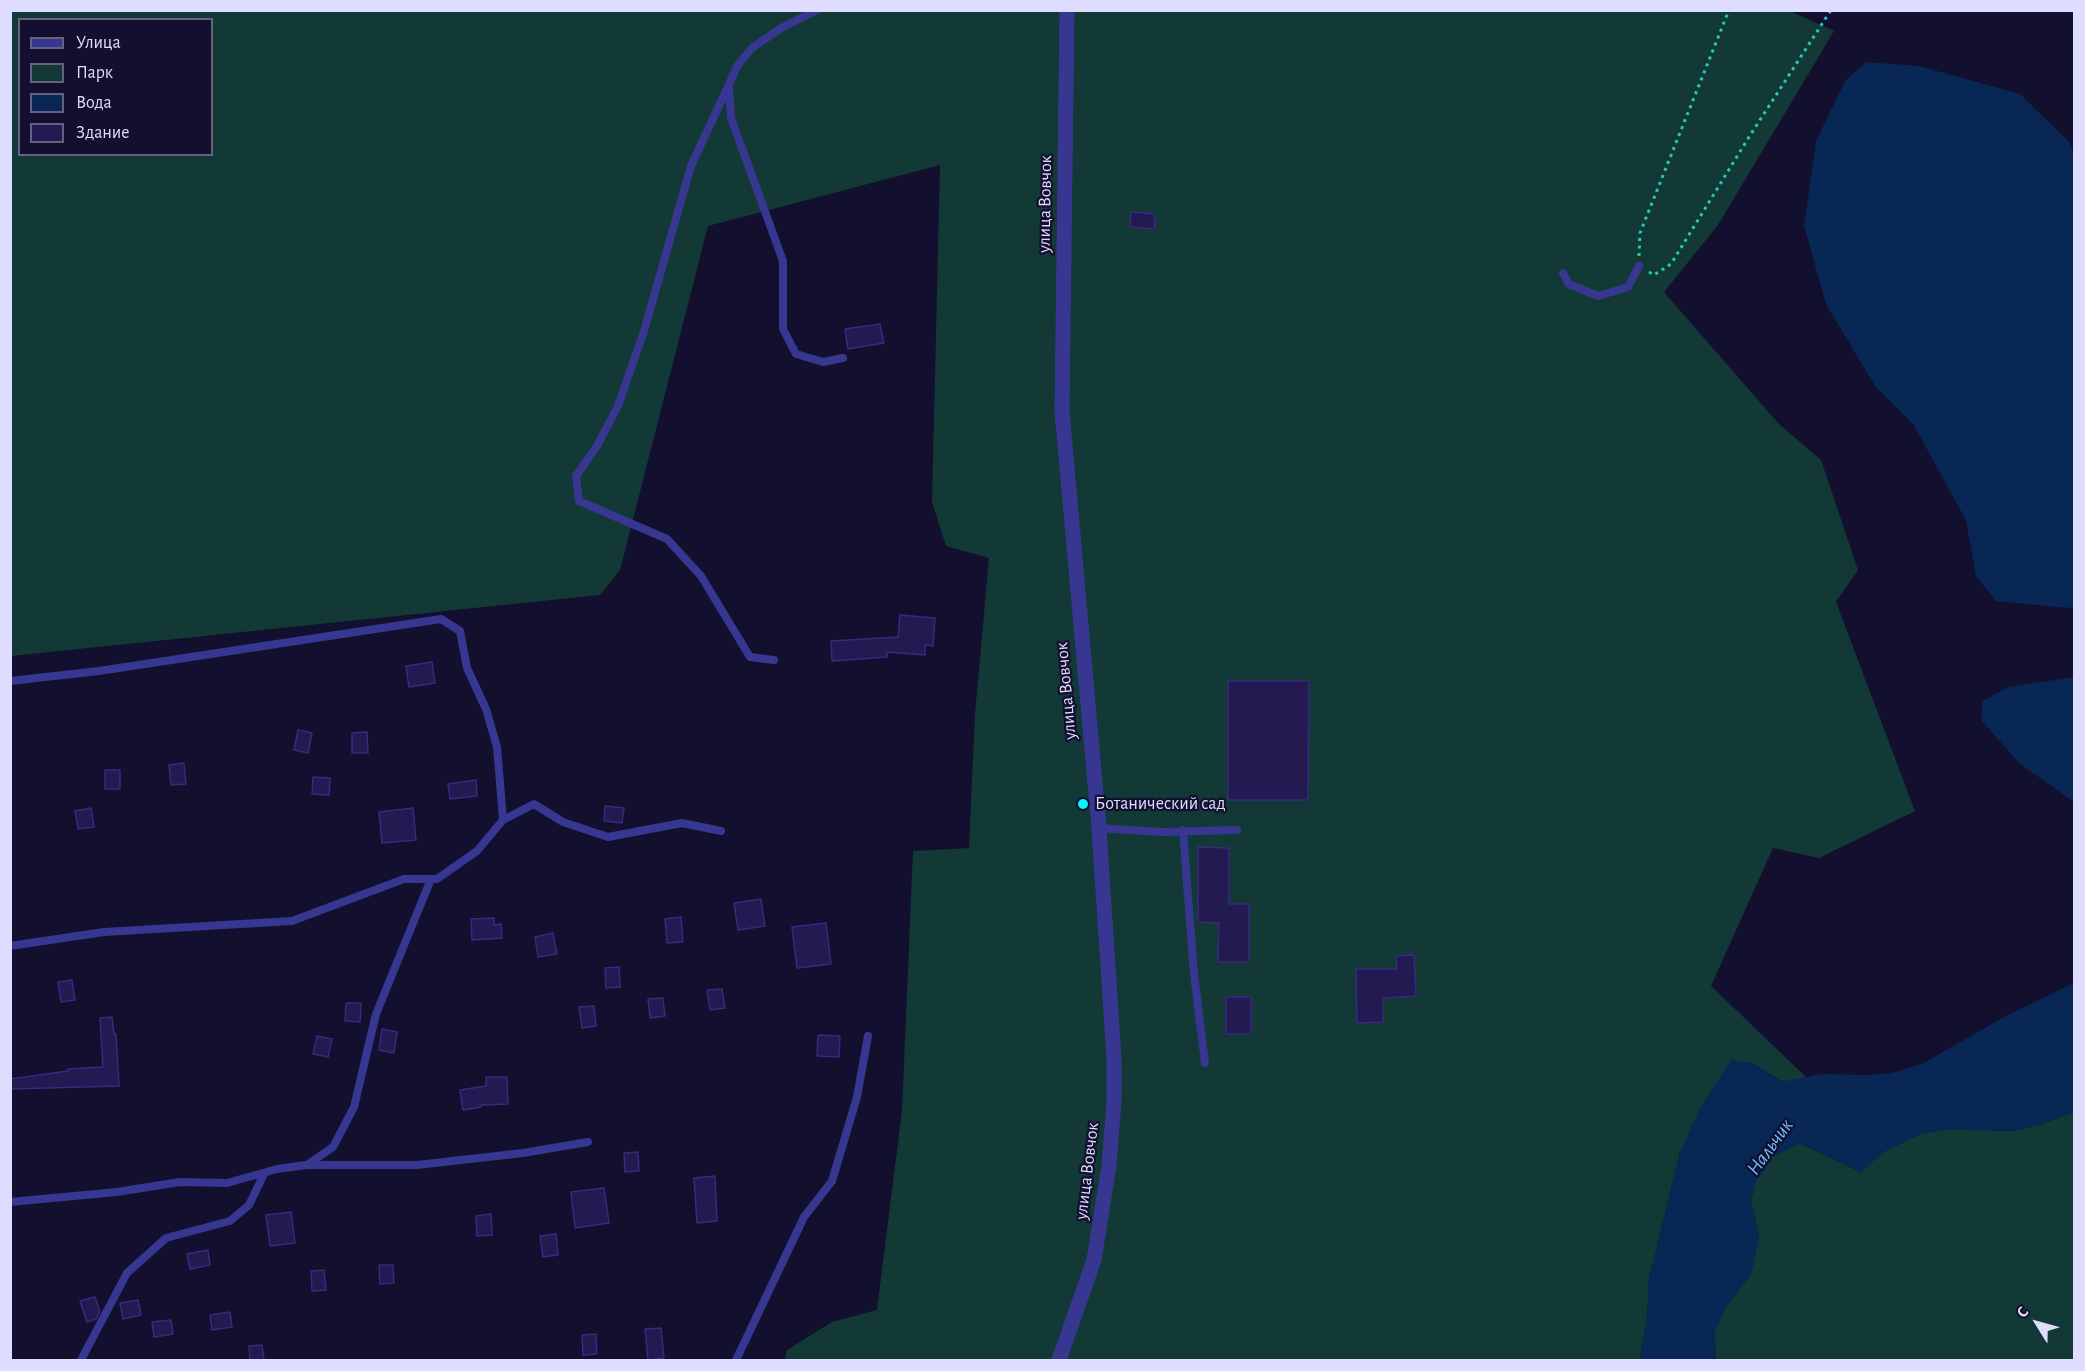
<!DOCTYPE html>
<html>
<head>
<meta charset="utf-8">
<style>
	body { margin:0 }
	#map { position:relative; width:2085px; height:1371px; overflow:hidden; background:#130f2e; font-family:"Alegreya Sans",sans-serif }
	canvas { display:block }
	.frame { position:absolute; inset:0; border:12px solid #dfddff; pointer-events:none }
	.legend { position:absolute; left:18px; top:18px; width:195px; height:138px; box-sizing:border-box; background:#130f2e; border:2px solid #656182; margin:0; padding:8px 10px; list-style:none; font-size:18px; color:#dfddff }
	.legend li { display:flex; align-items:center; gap:12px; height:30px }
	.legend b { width:30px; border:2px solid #656182 }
	.north { position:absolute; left:2007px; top:1293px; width:60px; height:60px; -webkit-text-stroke:4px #130f2e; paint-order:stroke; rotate:307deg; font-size:16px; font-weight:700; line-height:24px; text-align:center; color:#dfddff }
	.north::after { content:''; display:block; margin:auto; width:21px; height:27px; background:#dfddff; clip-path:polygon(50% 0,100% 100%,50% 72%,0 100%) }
</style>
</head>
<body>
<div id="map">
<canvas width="2085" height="1371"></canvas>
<div class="frame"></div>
<ul class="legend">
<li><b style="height:8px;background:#373791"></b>Улица</li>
<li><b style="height:16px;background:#123936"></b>Парк</li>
<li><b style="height:16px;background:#082754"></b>Вода</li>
<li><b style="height:16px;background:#221a51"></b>Здание</li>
</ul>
<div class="north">С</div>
</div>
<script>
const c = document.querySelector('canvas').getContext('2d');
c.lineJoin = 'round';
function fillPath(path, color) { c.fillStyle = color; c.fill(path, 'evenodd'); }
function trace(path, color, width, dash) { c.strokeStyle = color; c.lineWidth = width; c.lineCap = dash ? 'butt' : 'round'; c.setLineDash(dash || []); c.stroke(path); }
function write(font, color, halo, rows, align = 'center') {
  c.font = font + ' "Alegreya Sans",sans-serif'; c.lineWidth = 4.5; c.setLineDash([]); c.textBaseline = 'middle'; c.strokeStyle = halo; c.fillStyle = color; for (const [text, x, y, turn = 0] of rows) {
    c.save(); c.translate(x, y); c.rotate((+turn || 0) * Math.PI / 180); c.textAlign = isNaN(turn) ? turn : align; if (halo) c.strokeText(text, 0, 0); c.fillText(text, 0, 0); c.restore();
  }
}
fillPath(new Path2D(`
	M1788,10L1834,31L1718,225L1664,292L1778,423L1821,460L1858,570L1836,602L1915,811L1819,858L1773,848L1711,986L1807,1078L1783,1082L1752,1063L1680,1152L1649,1280L1647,1317L1640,1360H785L787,1350L832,1322L877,1310L902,1111L913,851L969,848L975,714L989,558L946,546L932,502L940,165L708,226L620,570L600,595L11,656L10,11ZM20,20H212V154H20Z
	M2074,1112V1360H1716L1714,1332L1727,1305L1751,1274L1759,1237L1751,1200L1755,1183L1773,1156L1799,1143L1861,1172L1883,1152L1920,1134L1950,1129L2013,1131L2044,1123Z`), '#123936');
fillPath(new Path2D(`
	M1866,62L1919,66L2020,94L2069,142L2074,155V607L2067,608L1996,601L1976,576L1966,520L1913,424L1875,386L1826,304L1804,226L1816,141L1845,81Z
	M2074,677V802L2019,763L1981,720L1983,701L2008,687Z
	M2074,983V1112L2044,1123L2013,1131L1950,1129L1920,1134L1883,1152L1861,1172L1799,1143L1773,1157L1755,1183L1751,1200L1759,1237L1751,1274L1727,1305L1714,1332L1716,1360H1640L1647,1317L1649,1280L1680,1152L1700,1108L1731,1060L1752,1063L1783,1082L1822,1074L1868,1075L1892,1073L1922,1064L2002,1018Z`), '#082754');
const building = new Path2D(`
	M1131,212L1155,214L1154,229L1130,227Z
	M880,324L884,343L848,349L845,329Z
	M900,615L935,618L933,646L925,645V655L887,652V657L832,661L831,641L898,637Z
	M432,662L435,683L409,687L406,666Z
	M1228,681H1309L1308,800H1228Z
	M298,730L312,733L308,753L294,750Z
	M367,732L368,753H352V733Z
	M184,763L186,784L171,785L169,765Z
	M105,770H120V789H105Z
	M313,777L330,778L329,795L312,794Z
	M476,780L477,796L450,799L448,784Z
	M605,806L624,808L622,823L604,821Z
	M91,808L94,827L78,829L75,811Z
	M413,808L416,840L382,843L379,812Z
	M1198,847L1229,848V904H1249V962H1218L1219,923L1198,922Z
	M761,899L765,926L738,930L734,903Z
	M681,917L683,942L667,943L665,919Z
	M494,918V925L501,924L502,938L472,940L471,919Z
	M826,923L831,964L797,968L792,927Z
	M553,933L557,954L538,957L535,937Z
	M1414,955L1416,996L1383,998V1022L1357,1023L1356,969H1397L1396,956Z
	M619,967L620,987L606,988L605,968Z
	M72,980L75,1000L61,1002L58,982Z
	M722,989L725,1008L710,1010L707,990Z
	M1226,997H1251V1034H1226Z
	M663,998L665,1016L650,1018L648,999Z
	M346,1003H361L360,1022L345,1021Z
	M594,1006L596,1026L582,1028L579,1007Z
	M112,1017L114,1034H116L119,1086L10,1089V1079L68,1071V1069L103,1067L100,1018Z
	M382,1029L397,1032L394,1053L379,1050Z
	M818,1035L840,1036L839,1057L817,1056Z
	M317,1036L332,1039L328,1057L313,1054Z
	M486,1077H507L508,1104L481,1105V1107L463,1110L460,1090L486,1086Z
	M638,1152L639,1171L625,1172L624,1153Z
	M715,1176L717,1221L697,1223L694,1178Z
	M604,1188L609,1223L575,1228L571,1192Z
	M291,1212L295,1243L270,1246L266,1215Z
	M491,1214L492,1235L477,1236L476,1216Z
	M556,1234L558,1255L543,1257L540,1236Z
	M208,1250L210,1265L190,1269L187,1254Z
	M379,1265H393L394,1283L380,1284Z
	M324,1270L326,1290L312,1291L311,1271Z
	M95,1297L100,1312L96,1319L87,1322L80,1301Z
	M138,1300L141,1315L123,1319L120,1303Z
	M230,1312L232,1327L212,1330L210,1315Z
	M171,1320L173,1334L154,1337L152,1322Z
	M661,1328L664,1358L648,1360L645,1329Z
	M596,1334L597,1354L583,1355L582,1335Z
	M262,1345L264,1360H250L249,1346Z`);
fillPath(building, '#221a51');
trace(building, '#372a7f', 1.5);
trace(new Path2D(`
	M1639,256L1640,233L1729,10
	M1649,272L1654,275L1671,264L1749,137L1831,10`), '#26cab9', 3, [3, 4.5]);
trace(new Path2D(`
	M729,88L731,118L783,261V329L796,354L823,362L843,358
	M1563,273L1569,284L1598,296L1628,287L1639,266
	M774,660L750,657L701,576L667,539L579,501L576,476L597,446L618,406L644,331L691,166L738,65L752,48L781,28L817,10
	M10,681L99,671L441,619L460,631L467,668L486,709L497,747L503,820
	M1099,828L1161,832L1237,830
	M1183,830L1194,974L1205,1063
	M10,946L104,932L292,921L404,879H437L477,851L503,820L534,804L563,822L608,837L682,823L721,831
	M307,1165L333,1147L354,1107L376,1014L431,879
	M10,1202L117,1192L180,1182L227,1183L277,1169L306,1165H417L523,1153L588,1142
	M81,1360L127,1273L166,1238L230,1221L249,1205L264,1174
	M736,1360L804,1217L832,1181L857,1097L868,1036`), '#373791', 8);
trace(new Path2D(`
	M1059,1360L1094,1260L1109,1166L1114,1101V1059L1099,828L1062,411L1067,10`), '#373791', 15);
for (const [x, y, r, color] of [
	[1083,804,6,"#09f1ff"]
]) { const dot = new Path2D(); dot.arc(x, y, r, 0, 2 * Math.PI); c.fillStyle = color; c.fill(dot); trace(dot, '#130f2e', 2); }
write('18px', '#dfddff', '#130f2e', [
	["улица Вовчок",1045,204,-89],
	["улица Вовчок",1066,691,-95],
	["улица Вовчок",1087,1171,-83]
]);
write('18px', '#dfddff', '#130f2e', [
	["Ботанический сад",1095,804]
], 'left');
write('italic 20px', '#6bc1ff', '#130f2e', [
	["Нальчик",1770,1147,-54]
]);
</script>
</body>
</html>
